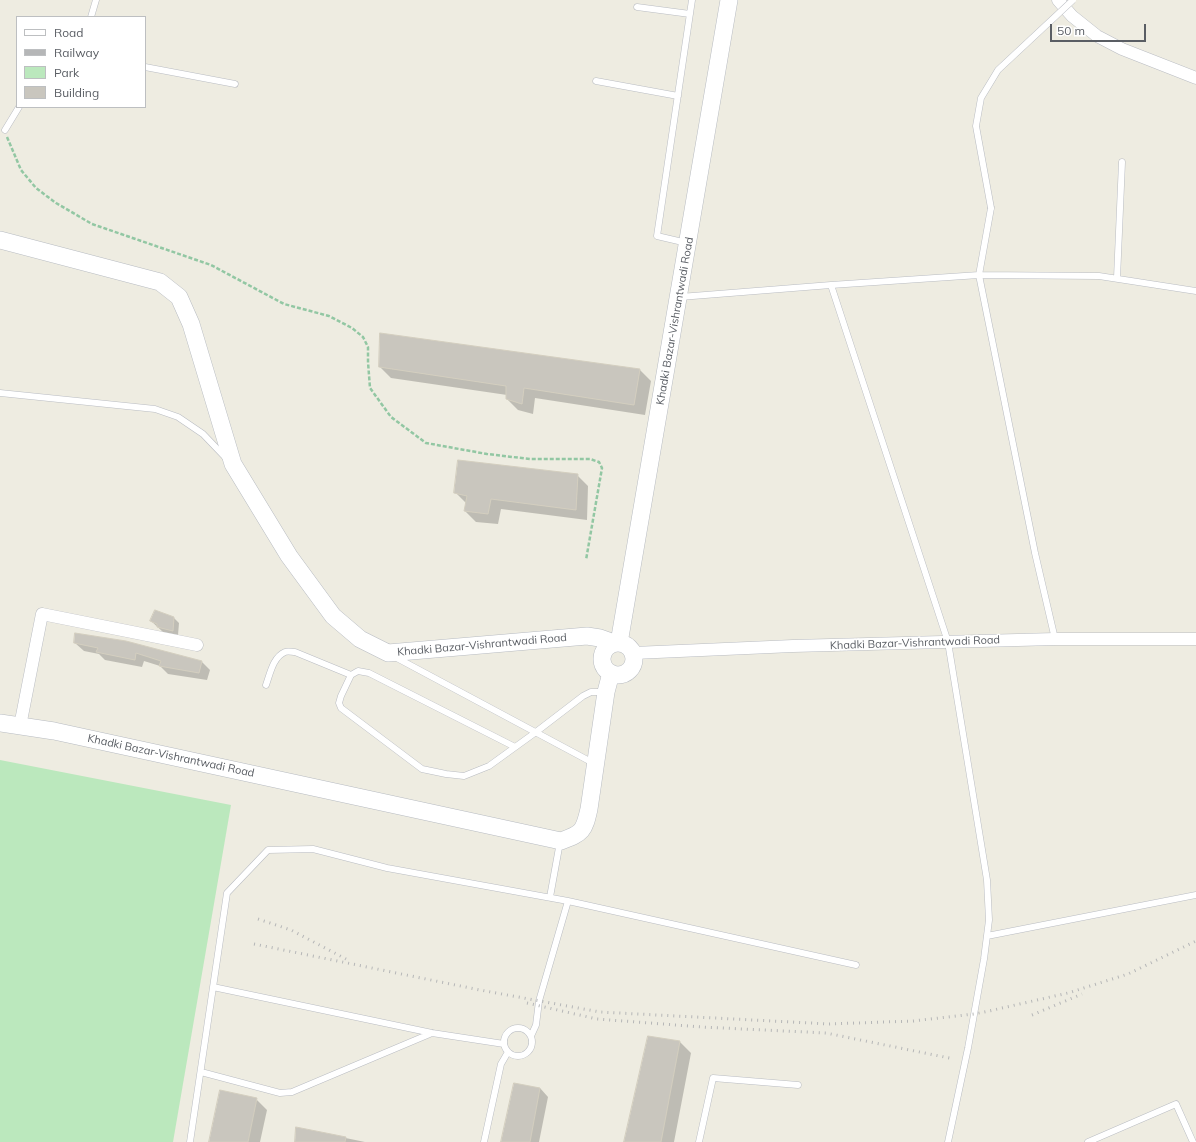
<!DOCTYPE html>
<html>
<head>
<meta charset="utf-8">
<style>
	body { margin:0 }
	#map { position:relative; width:1196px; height:1142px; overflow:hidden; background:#eeece1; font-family:Mulish,sans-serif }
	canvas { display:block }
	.legend { position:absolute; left:16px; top:16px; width:130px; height:92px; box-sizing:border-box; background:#fff; border:1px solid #bdbfc1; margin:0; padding:5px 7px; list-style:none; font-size:12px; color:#5a5e64 }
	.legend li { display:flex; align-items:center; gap:8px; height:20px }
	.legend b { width:20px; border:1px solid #bdbfc1 }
	.scale { position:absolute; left:1050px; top:24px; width:96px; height:18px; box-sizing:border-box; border:2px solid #5a5e64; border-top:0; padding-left:5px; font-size:12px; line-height:14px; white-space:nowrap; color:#5a5e64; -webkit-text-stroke:3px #fff; paint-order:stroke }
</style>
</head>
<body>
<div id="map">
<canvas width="1196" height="1142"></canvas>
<ul class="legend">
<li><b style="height:5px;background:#fff"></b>Road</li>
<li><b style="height:5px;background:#b5b6b7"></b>Railway</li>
<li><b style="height:11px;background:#bbe8bd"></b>Park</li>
<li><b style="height:11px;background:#c9c6be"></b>Building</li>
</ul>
<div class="scale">50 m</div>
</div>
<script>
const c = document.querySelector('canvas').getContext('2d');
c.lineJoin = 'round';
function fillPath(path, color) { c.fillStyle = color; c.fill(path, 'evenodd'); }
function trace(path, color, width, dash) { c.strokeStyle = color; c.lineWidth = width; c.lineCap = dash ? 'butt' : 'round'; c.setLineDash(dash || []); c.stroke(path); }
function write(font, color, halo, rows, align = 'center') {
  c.font = font + ' Mulish,sans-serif'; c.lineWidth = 3; c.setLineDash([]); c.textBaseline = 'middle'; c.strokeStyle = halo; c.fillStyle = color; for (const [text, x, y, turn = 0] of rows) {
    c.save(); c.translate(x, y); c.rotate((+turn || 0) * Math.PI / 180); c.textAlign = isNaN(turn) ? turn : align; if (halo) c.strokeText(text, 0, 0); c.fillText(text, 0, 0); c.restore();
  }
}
fillPath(new Path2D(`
	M0,760L231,805L173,1142H0Z`), '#bbe8bd');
fillPath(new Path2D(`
	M381,334L640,370L651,381L645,415L535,398L533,414L518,410L507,399V395L391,378L380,367Z
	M577,475L588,486L587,520L501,509L498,524L476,522L465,511L466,503L455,492Z
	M174,618L179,623L178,635L163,632L151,621Z
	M126,642L202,662L210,670L207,680L168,674L160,666L144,661L142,667L105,660L99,654L84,651L75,643Z
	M649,1037L680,1042L691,1053L674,1142H625Z
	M515,1084L540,1088L548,1097L539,1142H502Z
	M256,1099L267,1110L260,1142H210Z
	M297,1128L365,1142H296Z`), '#0003');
const building = new Path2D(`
	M380,333L640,369L634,405L524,388L522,404L506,399V386L379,367Z
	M458,460L578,474L576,510L491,499L488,514L464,511L467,496L454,493Z
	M155,610L174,617L173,631L157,627V624L150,621Z
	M75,633L126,641L202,661L199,673L159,666L161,661L136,653L135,660L96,652L98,648L74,643Z
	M648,1036L680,1041L661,1142H624Z
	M514,1083L540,1088L530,1142H501Z
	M220,1090L257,1098L248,1142H209Z
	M296,1127L346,1137L345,1142H295Z`);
fillPath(building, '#c9c6be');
trace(building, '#d3cebf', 1);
const lane = new Path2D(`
	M637,7L690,14
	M91,17L96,0
	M145,67L235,84
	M596,81L678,96
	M5,130L19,107
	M991,208L979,275L1035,553L1055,639
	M687,243L657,236L692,0
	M1117,278L1122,162
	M831,285L948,642L987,880L989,920L984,959L968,1048L948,1142
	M680,297L831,285L979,275L1099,276L1196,291
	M0,393L155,409L178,417L203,434L225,457
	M395,657L595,764
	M266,685C270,674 273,657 285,652C288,651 292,652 295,652L351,675
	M515,747L369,673L358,671L351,675L341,696L339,703L341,708L422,769L446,774L464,776L489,766L536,732L583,696L591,692H604
	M550,897L560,842
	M987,936L1196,895
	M213,987L432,1033L504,1044
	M504 1042a14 14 0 1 1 28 0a14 14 0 1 1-28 0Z
	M531,1036L536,1025L539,1001L568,901
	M201,1072L280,1093L292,1092L432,1033
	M190,1142L227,893L268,850L313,849L387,868L568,901L856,965
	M484,1142L501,1064L508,1052
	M699,1142L713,1078L798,1085
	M1088,1142L1176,1104L1193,1142`);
const street = new Path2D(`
	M1058,0L1072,16L1097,36L1122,49L1196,78
	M634,653L793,646L1055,639H1196
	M20,726L42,614L197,645`);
const secondary = new Path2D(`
	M0,240L160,282L179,297L191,324L233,464L289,556L333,616L360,639L388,653L587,636L600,638L614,643
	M619,643L729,0
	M602 659a16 16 0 1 1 32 0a16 16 0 1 1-32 0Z
	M0,723L54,731L561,841C583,833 584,831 589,809L606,692L611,673`);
trace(lane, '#b9bcc2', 7);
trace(street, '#b9bcc2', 13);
trace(secondary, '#b7bbc1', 18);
trace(new Path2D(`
	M7,137L21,170L36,188L56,203L92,224L211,265L284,304L329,316L352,328L363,337L368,347V362L370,388L391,417L426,443L487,454L530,459H590L599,462L602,468L586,560`), '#92c7a3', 2.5, [4, 2]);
trace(lane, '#fff', 6);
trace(street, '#fff', 12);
trace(secondary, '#fff', 17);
trace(new Path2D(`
	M258,919L291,930L346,959
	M254,944L480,990L600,1012L829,1024L913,1021L974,1014L989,1011L1068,993L1128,974L1196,941
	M527,1003L597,1019L702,1027L826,1033L954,1059
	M1032,1015L1082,994`), '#b5b6b7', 3, [1, 5]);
const laneBridge = new Path2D(`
	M991,208L976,126L981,98L998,70L1073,0`);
trace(laneBridge, '#b9bcc2', 7, []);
trace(laneBridge, '#fff', 6);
write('11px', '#5a5e64', '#fff', [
	["Khadki Bazar-Vishrantwadi Road",675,321,-80],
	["Khadki Bazar-Vishrantwadi Road",915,643,-2],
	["Khadki Bazar-Vishrantwadi Road",482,645,-5],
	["Khadki Bazar-Vishrantwadi Road",171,756,12]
]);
</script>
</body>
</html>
